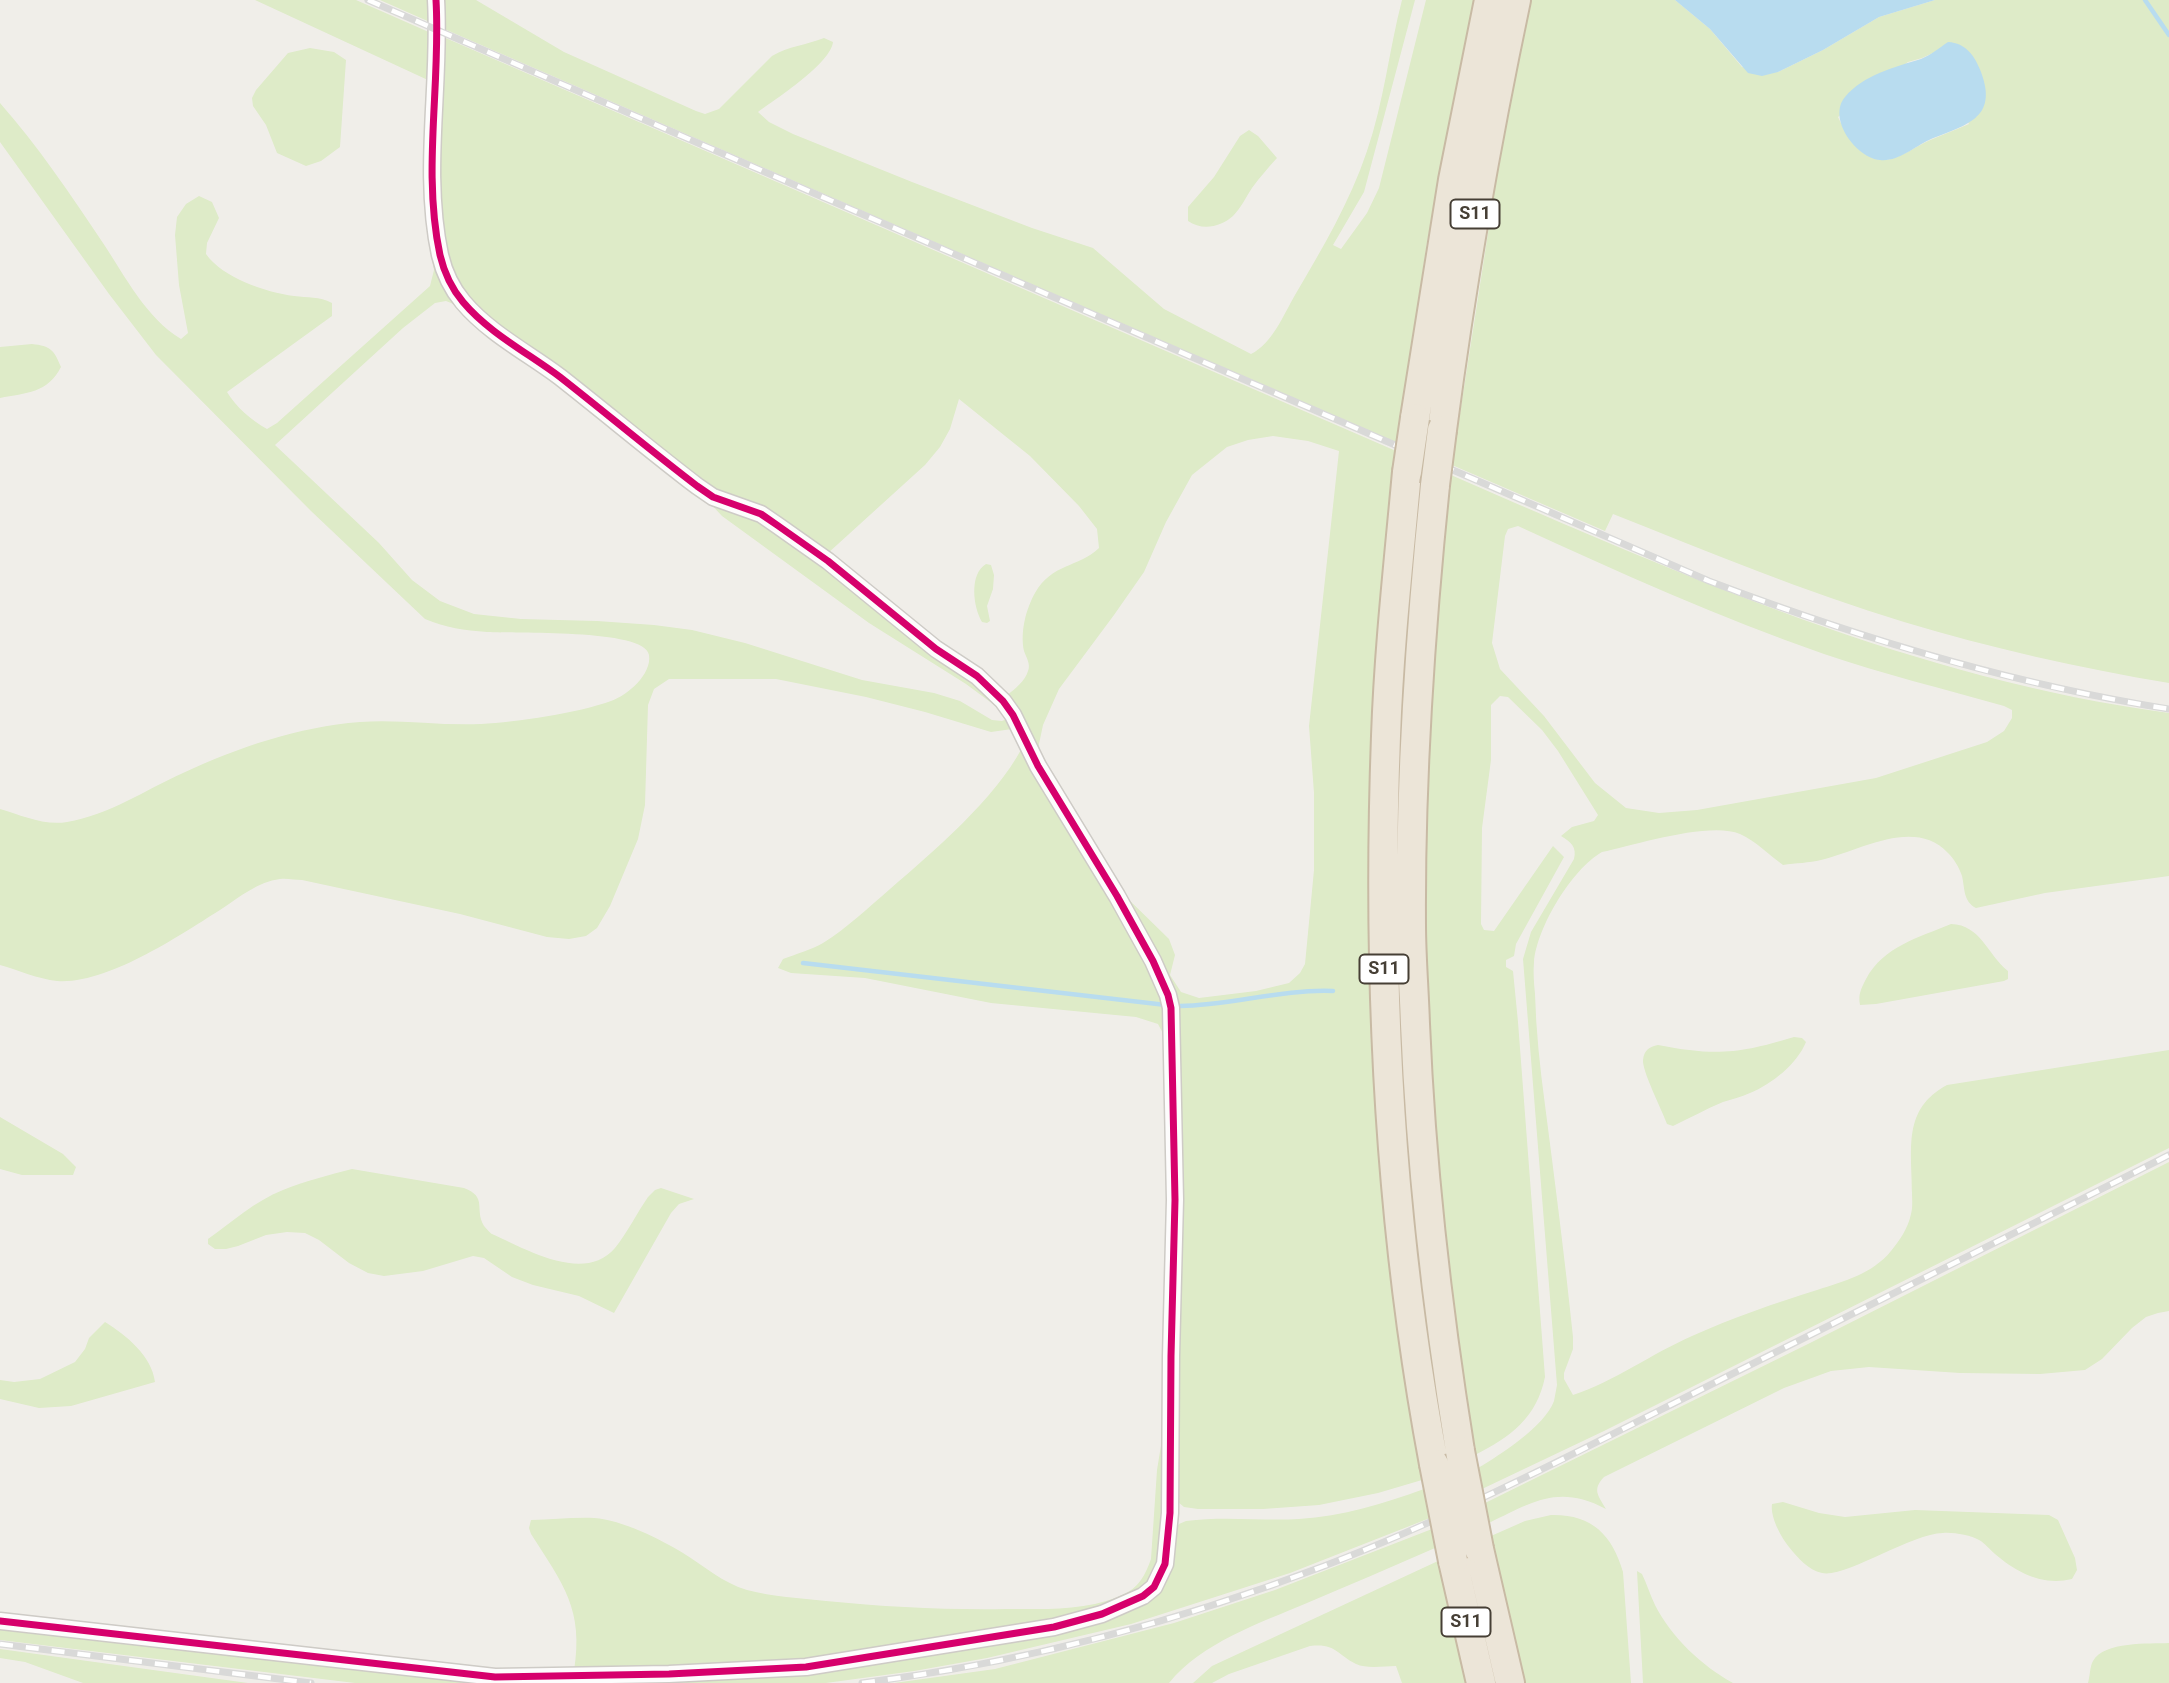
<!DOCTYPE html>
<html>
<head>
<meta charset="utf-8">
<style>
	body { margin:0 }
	canvas { display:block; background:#f0eee9 }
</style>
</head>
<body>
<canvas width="2169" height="1683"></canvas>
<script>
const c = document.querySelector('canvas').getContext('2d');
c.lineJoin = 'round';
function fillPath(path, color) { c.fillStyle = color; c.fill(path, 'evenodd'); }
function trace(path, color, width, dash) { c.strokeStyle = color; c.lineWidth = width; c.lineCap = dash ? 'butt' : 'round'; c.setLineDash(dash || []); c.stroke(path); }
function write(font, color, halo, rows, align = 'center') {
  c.font = font + ' Roboto,sans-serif'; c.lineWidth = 7; c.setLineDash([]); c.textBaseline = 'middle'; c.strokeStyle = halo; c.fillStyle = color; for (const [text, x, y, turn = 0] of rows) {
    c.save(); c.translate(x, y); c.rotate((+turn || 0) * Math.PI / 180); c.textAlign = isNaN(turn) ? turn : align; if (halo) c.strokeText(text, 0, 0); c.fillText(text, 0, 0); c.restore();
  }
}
fillPath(new Path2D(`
	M255,0H356L431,33L430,81Z
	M380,0H430L432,23Z
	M440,0H476L564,52L696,111L705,114L719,109L772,56C788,46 807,45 824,38L833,42C831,63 776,99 758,112L769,122L793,134L912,182L1032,228L1093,248L1164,309L1251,354C1272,344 1284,314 1295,295C1322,249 1350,202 1367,151C1384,102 1389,50 1402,0H1415L1364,192L1333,245L1341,249L1367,213L1379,188L1426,0H1474L1427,242L1397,443L442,28Z
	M1530,0H1675L1710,29L1742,67L1778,72L1823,50L1879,17L1935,0H2169V683C2079,668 1991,648 1904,622C1805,592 1709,552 1613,514L1605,531L1452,465L1509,98ZM1935,52L1969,124C1956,130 1941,135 1928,141C1917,146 1906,154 1894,158C1866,168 1848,138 1838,117L1908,62L1922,58Z
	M441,36L1396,451C1379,600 1369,749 1369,900C1369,949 1369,999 1371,1048C1380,1193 1398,1337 1422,1480L1378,1493L1319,1505L1263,1509H1198L1184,1507L1178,1502L1176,1025L1122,893L1169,939L1175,955L1170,975L1181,992L1199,998L1256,991L1289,983L1300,973L1305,964L1314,870V793L1309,726L1339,451L1308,441L1273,436L1248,440L1227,447L1192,475L1166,522L1144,572L1114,615L1059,689L1043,725L1039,744L1040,759L1007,695C1015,689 1025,681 1028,671C1031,664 1026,657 1024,651C1020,632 1026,609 1035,593C1052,563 1078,568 1099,548L1097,529L1079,506L1030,456L959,399L950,429L940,447L925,465L827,554L702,485L477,309L461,290L445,251L437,178Z
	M310,48L334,52L346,60L340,147L321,161L306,166L277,153L266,125L253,106L252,98L256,90L288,53Z
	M0,103C38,146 71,195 103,243C125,276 146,318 181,339L188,333L179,285L175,235L177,217L186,204L199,196L212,202L219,218L207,243L206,254C223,278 265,292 294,296C308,298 319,296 332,303V316L227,392C236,407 251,420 267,429L277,423L430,286L434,270L429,244L431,226L456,305L446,301L435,303L403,328L275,445L379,543L412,580L440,601L474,614L521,619L597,621L654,625L692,630L745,643L862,680L934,693L960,701L992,720L1002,721L1007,719L1012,729L991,732L925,712L866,697L776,679H669L654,689L648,705L645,805L638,839L610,906L597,928L586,936L569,939L547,937L460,914L302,880C295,880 287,878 280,879C258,882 241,896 223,908C182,934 107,985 57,981C38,979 18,970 0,965V809C21,815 44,826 67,822C109,815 145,790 183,773C239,747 298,727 360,722C400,719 441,726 481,724C517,722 578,713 611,701C628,695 652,674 649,655C645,628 511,634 487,632C464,630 446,628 425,619L311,511L156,355L109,294L0,142Z
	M1249,130L1258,136L1277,158C1268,168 1260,177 1252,188C1246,197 1241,208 1233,216C1221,227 1202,231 1188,221V207L1214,177L1240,136Z
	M32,344C51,346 54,350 61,367C48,393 26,393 0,398V347Z
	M1451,475C1683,576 1916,679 2169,713V876L2045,893L1976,908C1963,901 1965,889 1962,876C1959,867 1954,859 1948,853C1914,817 1860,851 1821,860C1809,863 1796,863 1783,865C1769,855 1756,841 1740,834C1710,821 1635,845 1602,852C1572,869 1537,927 1534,962C1533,972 1534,984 1535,994C1536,1031 1540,1068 1545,1105C1555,1182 1565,1260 1573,1337V1349L1564,1373V1379L1573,1395C1615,1381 1651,1354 1692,1336C1732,1318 1775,1303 1817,1290C1845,1281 1872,1274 1891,1251C1900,1240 1908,1228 1911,1214C1913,1207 1912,1199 1912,1193C1912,1149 1902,1109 1947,1085L2169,1050V1148L1604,1431L1482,1489L1478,1468C1500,1455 1545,1426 1554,1401C1555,1396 1556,1390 1557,1385L1523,959L1531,932L1574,859C1577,847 1571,842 1561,836L1572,827L1594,821L1598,815L1558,751L1542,730L1508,697L1500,696L1491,705V760L1482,828L1481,924L1484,930L1494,931L1553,846L1564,857L1516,944L1514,956L1506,960V967L1513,971L1518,1022L1545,1377C1537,1417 1511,1437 1475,1455C1452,1343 1441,1228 1434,1114C1431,1068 1427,1023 1425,977C1423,920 1425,864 1426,807C1430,696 1438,586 1451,475ZM1518,526C1618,572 1720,618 1824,654C1883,674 1944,689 2004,706L2012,710V718L2004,731L1987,742L1876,778L1697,810L1659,813L1626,808L1595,783L1544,716L1500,669L1492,643L1505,536L1508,529Z
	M706,499L738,510L769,526L975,681L1001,710L966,684L869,623L722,516Z
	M986,564L991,565L994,575L993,589L987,606L990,621L987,623L982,622C973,607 969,574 986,564Z
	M1022,748L1123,917L1162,994L1167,1041L1158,1024L1136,1017L991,1003L865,978L791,973L778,968L783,959C796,954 811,950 823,943C847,928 868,908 890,889C935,850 994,800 1022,748Z
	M1951,924C1981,925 1987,954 2008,971V979L2004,981L1876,1004L1860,1005C1858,994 1861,989 1866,979C1884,946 1918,938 1951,924Z
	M1794,1037L1802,1038L1806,1042C1797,1064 1772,1084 1750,1093C1741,1097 1732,1099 1723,1102C1706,1109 1690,1118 1673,1126L1667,1124C1662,1110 1642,1071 1643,1060C1644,1050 1649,1047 1658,1045C1715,1056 1738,1054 1794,1037Z
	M0,1117L63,1154L76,1167L73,1175H22L0,1169Z
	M2169,1162V1311L2158,1313L2146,1317L2132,1328L2102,1359L2085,1370L2040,1374L1960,1373L1869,1367L1831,1371L1784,1388L1604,1477C1592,1490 1598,1495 1606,1509C1558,1484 1533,1502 1489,1523L1485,1503L1810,1343Z
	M352,1169L464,1188C488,1197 474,1209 484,1226C484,1226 491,1234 492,1234C526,1249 584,1284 615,1248C627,1233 637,1213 648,1197L655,1190L661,1188L694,1199L679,1204L671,1213L614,1313L579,1296L533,1285L512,1277L484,1258L473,1256L423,1271L384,1276L368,1273L349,1263L319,1240L305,1233L287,1232L266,1235L238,1246L226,1249H215L208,1244V1239C232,1222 255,1201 283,1190C305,1181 329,1175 352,1169Z
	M105,1322C126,1335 152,1356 155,1382L71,1406L39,1408L0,1399V1380L14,1382L40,1379L75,1362L85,1349L89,1338Z
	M1164,1427L1165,1459L1160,1562L1155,1576L1137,1594L1057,1622L825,1660L574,1671C584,1609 563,1584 531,1534L529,1528L531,1520C552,1520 573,1517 594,1518C622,1520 660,1539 683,1553C704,1566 723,1583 747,1590C773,1597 800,1598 826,1601C887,1607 946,1610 1007,1609C1044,1609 1088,1611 1122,1595C1138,1589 1146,1574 1151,1559L1157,1470Z
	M1424,1489L1430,1518L1290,1573L1131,1624L987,1658L914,1671L826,1683H355L0,1640V1625L370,1669L746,1675L1140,1604L1175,1530L1179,1524L1186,1521C1223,1516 1262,1521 1299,1519C1343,1516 1383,1504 1424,1489Z
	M1783,1502L1819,1513L1845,1517L1915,1510L2049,1515L2058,1520L2075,1558L2077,1570L2072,1579C2043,1586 2017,1573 1995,1554C1990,1550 1985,1543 1979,1540C1971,1535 1952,1532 1943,1533C1910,1534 1846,1578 1822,1573C1808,1570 1798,1558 1789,1547C1781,1537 1770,1517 1772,1504Z
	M1551,1515C1591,1514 1612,1534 1623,1572L1631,1683H1523L1491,1536L1525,1521Z
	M1432,1529L1435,1548C1392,1567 1349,1585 1307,1603C1260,1623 1201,1643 1169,1683H894L995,1669L1174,1623L1275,1590Z
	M1438,1561L1467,1683H1402L1396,1666C1384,1666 1367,1669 1356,1664C1336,1654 1336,1643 1310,1646L1229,1674L1212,1683H1193L1212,1666Z
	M1637,1571L1642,1574C1647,1584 1650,1595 1655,1605C1671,1637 1702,1666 1733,1683H1643Z
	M2169,1643V1683H2088C2090,1676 2090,1666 2093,1661C2104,1641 2149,1644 2169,1643Z
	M0,1649L248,1683H83L25,1662L0,1658Z`), '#deebc8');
fillPath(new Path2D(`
	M1675,0H1935L1879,17L1823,50L1778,72L1762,76L1748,73L1710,29Z
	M1948,42C1966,43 1975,56 1981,72C1999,120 1964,125 1929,140C1914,147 1898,162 1880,160C1856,158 1827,118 1845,97C1863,75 1895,67 1921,59C1931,55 1939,48 1948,42Z`), '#b8dcef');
trace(new Path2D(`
	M2145,0L2169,35
	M803,963L1166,1005
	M1180,1006C1231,1005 1282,989 1333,991`), '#b8dcef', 4.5);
const minor = new Path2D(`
	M0,1621L495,1677L669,1674L806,1667L1054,1627L1102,1614L1143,1596L1154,1587L1165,1564L1170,1513L1171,1356L1175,1200L1171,1008L1168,995L1153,961L1117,896L1038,766L1013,715L1003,701L977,676L936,649L828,561L777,525L761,514L713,497L697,486C651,451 606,413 560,377C528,353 489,333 463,302C452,289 444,272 440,255C422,171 441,84 436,0`);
const motorway = new Path2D(`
	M1415,418L1453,180L1489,0
	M1442,430C1461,285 1486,142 1516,0
	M1407,472C1399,560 1389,648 1386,736C1377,979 1389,1225 1434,1464
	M1435,485C1420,631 1410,777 1411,924C1411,957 1414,991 1415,1024C1421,1168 1437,1309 1460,1451
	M1479,1549L1510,1683
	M1453,1561L1481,1683`);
trace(minor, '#cecbc6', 19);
trace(motorway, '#c8baa4', 32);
trace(minor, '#fdfcfc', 16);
trace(motorway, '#ece5d8', 28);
const rail = new Path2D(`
	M368,0L1709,581C1859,638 2011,684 2169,709
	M0,1644L311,1683
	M862,1683C1020,1663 1175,1623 1324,1566C1463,1513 1596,1442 1730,1375C1876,1302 2023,1229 2169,1155`);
trace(rail, '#d9d9d8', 7);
trace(rail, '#fff', 4.5, [13]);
const motorwayBridge = new Path2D(`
	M1407,472L1415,418
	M1435,485L1442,430
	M1460,1451L1479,1549
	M1434,1464L1453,1561`);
trace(motorwayBridge, '#c8baa4', 32, []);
trace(motorwayBridge, '#ece5d8', 28);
trace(new Path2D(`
	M0,1621L495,1677L669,1674L806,1667L1054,1627L1102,1614L1143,1596L1154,1587L1165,1564L1170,1513L1171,1356L1175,1200L1171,1008L1168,995L1153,961L1117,896L1038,766L1013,715L1003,701L977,676L936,649L828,561L777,525L761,514L713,497L697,486C651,451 606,413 560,377C528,353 489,333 463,302C452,289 444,272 440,255C422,171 441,84 436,0`), '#d6006c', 7);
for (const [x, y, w] of [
	[1475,214,49],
	[1384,969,49],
	[1466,1622,49]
]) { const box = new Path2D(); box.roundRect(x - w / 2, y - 14.5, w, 29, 5); c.fillStyle = '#fff'; c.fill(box); trace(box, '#463f35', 2); }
write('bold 18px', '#463f35', null, [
	["S11",1475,214],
	["S11",1384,969],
	["S11",1466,1622]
]);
</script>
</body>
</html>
